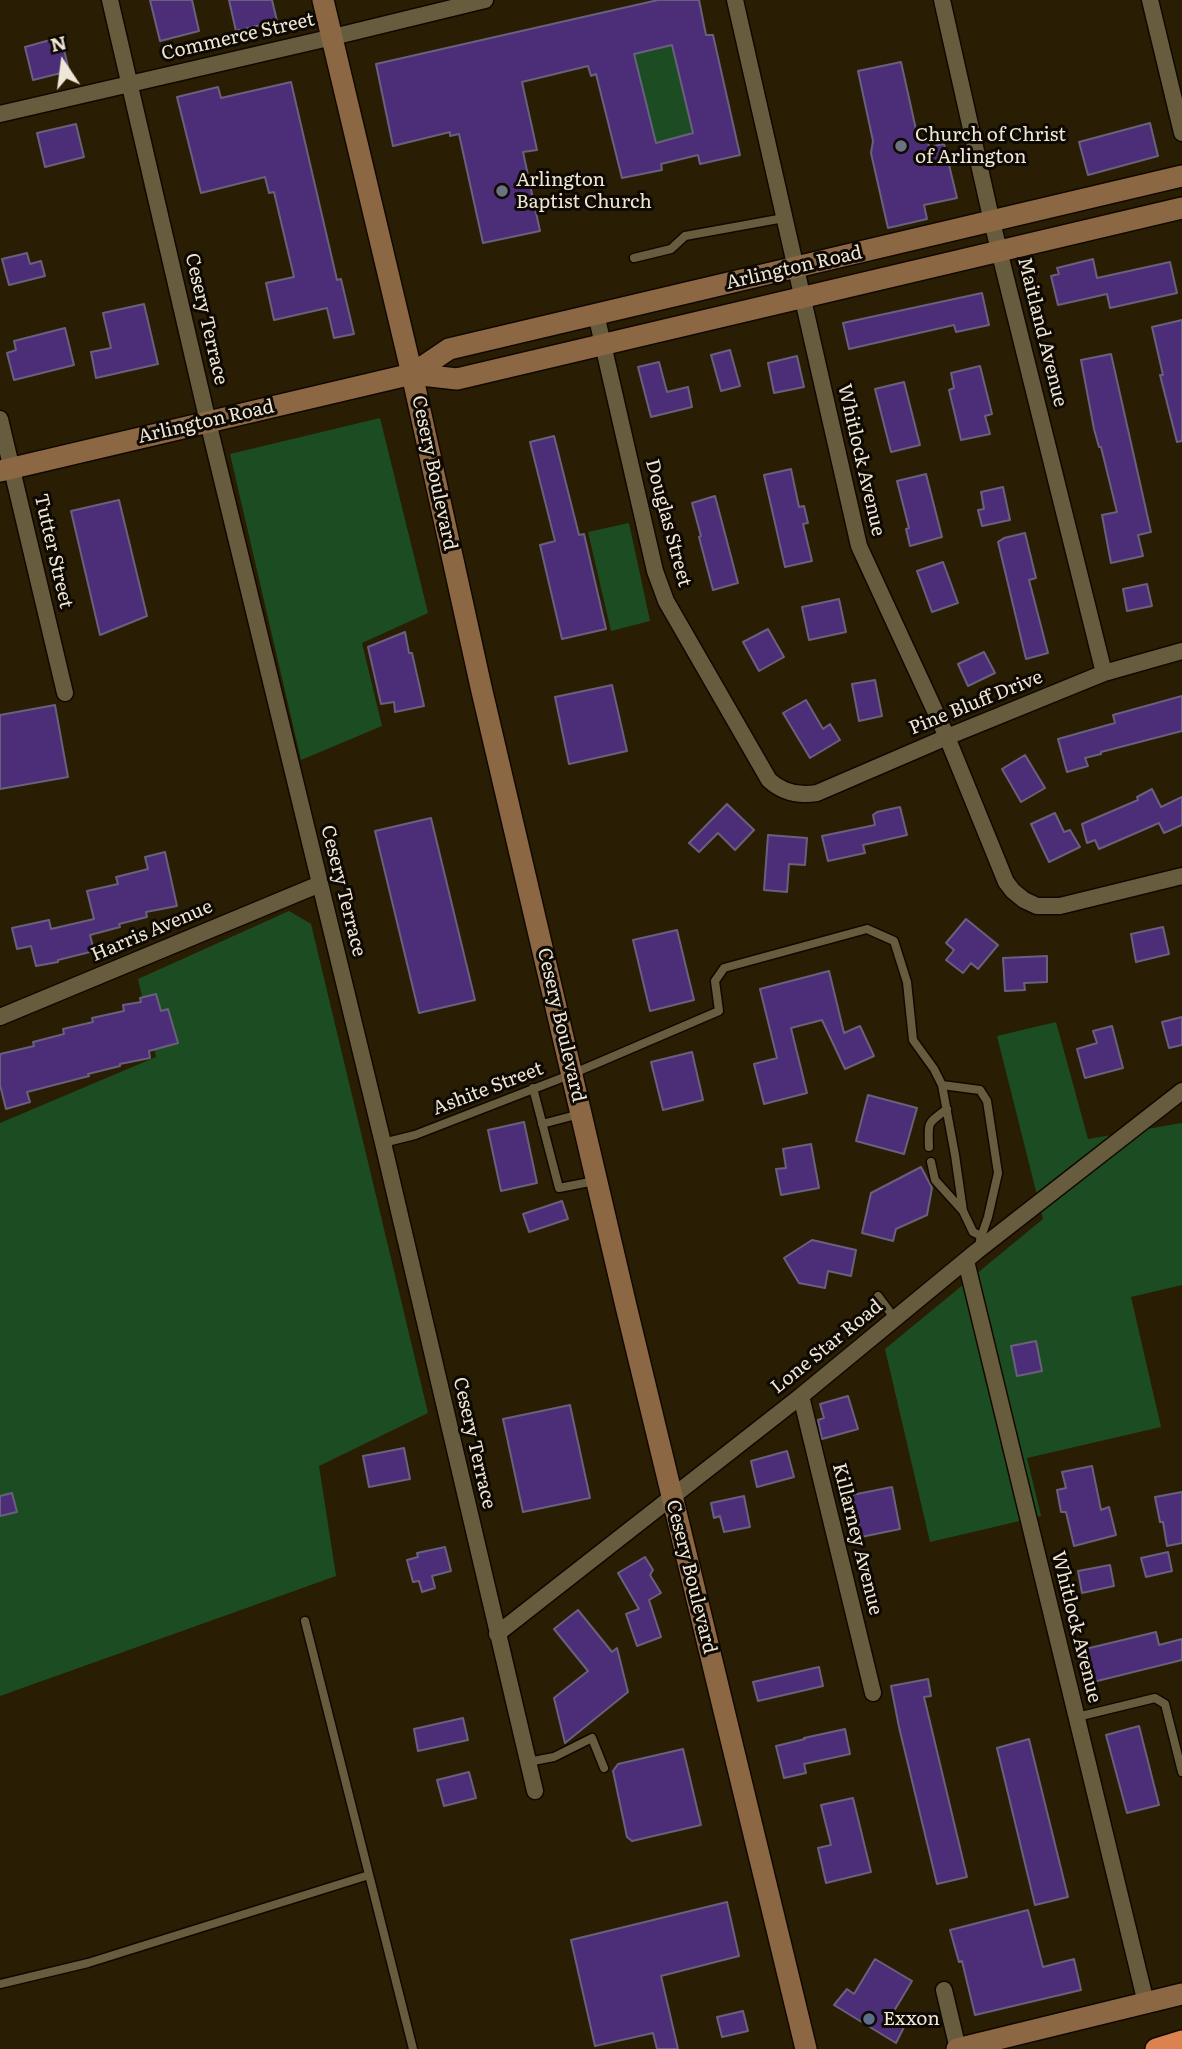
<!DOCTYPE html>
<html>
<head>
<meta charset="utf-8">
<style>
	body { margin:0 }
	#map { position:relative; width:1182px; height:2049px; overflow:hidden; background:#291e03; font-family:Literata,serif }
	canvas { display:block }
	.north { position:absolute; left:28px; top:28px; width:70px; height:70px; -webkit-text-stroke:5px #0e0902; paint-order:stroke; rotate:347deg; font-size:19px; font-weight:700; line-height:28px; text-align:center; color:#eee6d6 }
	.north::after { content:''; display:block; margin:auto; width:24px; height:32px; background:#eee6d6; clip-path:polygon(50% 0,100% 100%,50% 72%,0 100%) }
</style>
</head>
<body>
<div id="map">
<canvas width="1182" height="2049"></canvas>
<div class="north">N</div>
</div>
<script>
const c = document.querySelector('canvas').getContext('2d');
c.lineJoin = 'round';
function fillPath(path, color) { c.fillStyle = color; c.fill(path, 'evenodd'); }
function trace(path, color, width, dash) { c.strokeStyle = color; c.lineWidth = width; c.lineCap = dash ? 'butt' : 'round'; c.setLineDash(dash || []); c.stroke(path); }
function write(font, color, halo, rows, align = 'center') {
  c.font = font + ' Literata,serif'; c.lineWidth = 6; c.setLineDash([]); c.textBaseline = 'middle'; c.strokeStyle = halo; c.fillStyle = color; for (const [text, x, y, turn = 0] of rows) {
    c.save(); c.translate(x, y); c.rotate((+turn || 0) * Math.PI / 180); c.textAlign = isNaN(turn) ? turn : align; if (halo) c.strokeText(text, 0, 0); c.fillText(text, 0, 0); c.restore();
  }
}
fillPath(new Path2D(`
	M672,45L693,134L655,142L634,54Z
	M380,418L428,613L362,643L382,726L301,760L230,454Z
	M629,523L650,621L611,631L588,532Z
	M289,911L311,924L428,1413L319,1466L336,1576L0,1696V1123L156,1057L138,979Z
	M1056,1022L1088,1139L1182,1123V1285L1131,1297L1161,1427L1027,1458L1041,1516L930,1542L885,1349L1043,1219L997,1036Z`), '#1c4d22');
const building = new Path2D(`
	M150,0H192L199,31L160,41Z
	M229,0H272L277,21L236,31Z
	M658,0H699L706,35H713L740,155L700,164L698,155L661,164L662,170L622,178L596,74L591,76L588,66L522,82L537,150L523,152L540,231L483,243L459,134L450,136V132L393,146L376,64ZM672,45L693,133L656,143L634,54Z
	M61,37L69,71L33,80L25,47Z
	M901,62L919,143L928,141L929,147L944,144L957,198L924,205L927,219L888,228L871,153L873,141L858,71Z
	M291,82L337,280L341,279L354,334L334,338L327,308L274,320L266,283L294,277L274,192L269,193L265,177L201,193L177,97L218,87L221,98Z
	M1150,123L1158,156L1088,175L1079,142Z
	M76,124L84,157L45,167L37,133Z
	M27,253L30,264L41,261L45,276L9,285L2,259Z
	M1093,259L1097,278L1170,262L1177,293L1110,308L1107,294L1058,305L1051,276L1059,274L1057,268Z
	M982,293L989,325L956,332L954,325L849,349L843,323Z
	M144,304L158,364L96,378L91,352L111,348L103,313Z
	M1182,320V441L1177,442L1160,375H1163L1152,327Z
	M65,328L74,365L14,380L7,353L16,350L14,341Z
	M730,350L740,386L721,391L711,355Z
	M1111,354L1151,532L1138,535L1143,556L1111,563L1102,515L1117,512L1101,447H1099L1094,429L1081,360Z
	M797,356L804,387L774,393L768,363Z
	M659,362L667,392L688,387L692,407L651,417L638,367Z
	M980,366L992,414L985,416L990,434L961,440L949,390L954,388L951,373Z
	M904,382L920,445L891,452L875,389Z
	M554,436L579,535L584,534L606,629L562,639L540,545L555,541L530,442Z
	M791,469L799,507L804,506L808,523L803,524L812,561L785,567L764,475Z
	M926,474L942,537L910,546L906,529L909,528L897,481Z
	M1003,487L1010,520L982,526L978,510L984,509L981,492Z
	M715,496L738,583L713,590L699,537L701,536L692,503Z
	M119,500L147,616L100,635L71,511Z
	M1025,533L1036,578L1029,580L1048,653L1026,659L998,542L1004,538Z
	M943,562L958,603L932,612L917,571Z
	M1147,584L1152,606L1127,611L1123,589Z
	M839,599L846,632L809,640L802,607Z
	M768,629L784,657L759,671L743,642Z
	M405,632L409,653H412L424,706L395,712L394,702L381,704L368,647Z
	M984,652L995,673L968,686L958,664Z
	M875,680L882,716L859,721L852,684Z
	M612,685L627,751L569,764L555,697Z
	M1182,696V731L1101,752V754L1085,758L1088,766L1067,772L1058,739L1115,723L1113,715Z
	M806,700L823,729L830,724L840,740L810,758L783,713Z
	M55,705L68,777L0,789V715Z
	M1025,755L1045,788L1021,802L1002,769Z
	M1152,789L1161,807L1182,797V825L1164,833L1159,823L1099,849L1095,840L1087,843L1082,824L1138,800L1137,797Z
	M727,804L754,830L735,850L718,833L699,852L689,843Z
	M900,807L907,835L863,845L865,853L828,861L822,836L875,825L873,815L877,812Z
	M1055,813L1064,832L1070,830L1080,847L1049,862L1031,824Z
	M431,818L475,1000L419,1013L375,831Z
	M768,835L807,838L805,865L789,864L787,892L764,890Z
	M165,852L177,906L146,912L147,917L119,924L120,927L90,935L94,951L58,960V962L36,966L31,946L17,949L12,928L49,920L51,929L94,919L87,891L118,884L116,877L148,869L145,857Z
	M966,919L998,945L978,969L971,963L963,973L946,960L954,950L946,943Z
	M1163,927L1169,954L1136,962L1131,934Z
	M677,930L694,1000L650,1011L633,940Z
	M1047,956V982L1024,983L1025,990L1005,991L1003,958Z
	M829,971L844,1033L860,1026L874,1056L845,1069L822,1020L791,1028L807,1093L764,1104L754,1064L777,1058L760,989Z
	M156,994L161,1011L168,1009L178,1043L149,1051L150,1058L120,1064V1066L88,1074L89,1076L27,1092L30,1102L6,1109L0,1085V1054L34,1046L33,1042L64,1034L63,1029L93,1022L92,1018L124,1011L123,1005L141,1002L140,998Z
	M1182,1017V1045L1169,1048L1162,1022Z
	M1112,1026L1123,1068L1085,1078L1077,1049L1097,1043L1093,1031Z
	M692,1052L703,1100L663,1110L651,1062Z
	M868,1095L917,1108L904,1154L856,1141Z
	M524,1122L537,1183L501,1191L488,1130Z
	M811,1144L819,1188L781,1195L776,1169L786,1168L783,1149Z
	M921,1167L932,1188L927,1215L896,1229L893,1241L862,1233L871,1193Z
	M562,1201L568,1219L529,1232L523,1214Z
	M812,1240L856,1250L851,1276L828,1271L825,1288L799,1283L784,1258Z
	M1036,1341L1042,1371L1017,1376L1011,1346Z
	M848,1396L858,1429L822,1439L818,1420L824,1418L820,1404Z
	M570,1405L590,1498L523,1512L503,1419Z
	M404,1448L410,1479L369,1487L363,1456Z
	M787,1451L794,1477L757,1487L751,1461Z
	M1092,1466L1101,1510L1109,1507L1116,1535L1074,1546L1066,1512H1061L1057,1490L1066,1488L1062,1472Z
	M892,1487L900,1529L861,1537L852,1495Z
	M1182,1492V1543L1167,1546L1163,1522H1160L1155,1497Z
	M12,1493L17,1512L0,1516V1496Z
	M744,1496L750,1527L724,1532L720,1516L714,1518L711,1503Z
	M445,1547L451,1571L432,1576L435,1588L422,1592L419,1581L413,1582L407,1560L418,1557L417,1553Z
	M1168,1552L1172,1571L1146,1577L1141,1558Z
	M645,1557L653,1570L650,1575L661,1593L649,1600L661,1637L637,1646L626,1614L639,1609L618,1573Z
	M1110,1565L1114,1586L1082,1593L1078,1571Z
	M578,1610L612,1652L617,1648L628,1692L565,1743L554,1698L588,1671L554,1629Z
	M1156,1632L1159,1645L1182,1639V1660L1085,1684L1077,1651Z
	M819,1667L823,1686L758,1701L753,1682Z
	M928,1679L931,1696L924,1697L967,1877L937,1884L899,1727L891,1686Z
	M463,1718L468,1740L418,1751L414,1729Z
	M1139,1726L1159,1805L1127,1813L1106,1735Z
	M845,1729L850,1754L804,1764L806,1773L784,1778L776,1746L805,1739L804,1738Z
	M1029,1739L1068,1897L1035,1905L997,1748Z
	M683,1749L701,1825L632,1841L627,1837L613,1771L618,1764Z
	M469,1772L476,1798L444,1806L437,1780Z
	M853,1798L871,1872L826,1883L818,1848L831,1845L821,1805Z
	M727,1902L739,1956L661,1976L678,2049H657L653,2033L595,2046L571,1940Z
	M1028,1910L1043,1967L1074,1959L1081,1990L975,2015L962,1961L959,1962L950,1930Z
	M875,1959L912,1981L891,2016L905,2025L896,2043L834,2005L847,1989L854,1994Z
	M743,2011L748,2031L722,2037L717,2017Z`);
fillPath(building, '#4b2e77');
trace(building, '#69607d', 2);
const service = new Path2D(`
	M634,258L671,249L685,236L784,218
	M942,1085L980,1090L987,1101L998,1173L988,1217L980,1240
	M533,1088L559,1188L595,1181
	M542,1124L580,1114
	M383,1143L415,1135L572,1074L719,1011L715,981L724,968L867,929L894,941L907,982L913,1040L934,1069L942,1085L955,1155L963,1211L973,1232L981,1236
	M929,1147C928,1121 927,1124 947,1109
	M931,1162L935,1180L963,1211
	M878,1296L895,1319
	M305,1621L413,2049
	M1077,1717L1155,1698L1165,1704L1182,1772
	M528,1762L554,1757L592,1738L604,1768
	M0,1984L88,1963L369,1875`);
const minor = new Path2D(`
	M110,0L208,422L383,1143L535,1791
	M735,0L859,546L947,737L1006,882L1013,891L1024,900L1037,906H1060L1182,876
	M942,0L992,222L1104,673
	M1150,0L1182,133
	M0,114L333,37L485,0
	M596,314L655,571L666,601L769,780C783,793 799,796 817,793L947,737L1104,673L1182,651
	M0,419L65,693
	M0,1017L320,884
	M966,1261L1146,2003
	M801,1396L873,1693
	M497,1634L801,1396L977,1251L1182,1091
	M944,1990L958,2049`);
const secondary = new Path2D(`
	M323,0L412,374L481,687L626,1306L806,2049
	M412,374L457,379L1182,208
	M0,471L412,374L449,349L1182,176
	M957,2049L1182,1994`);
const motorway = new Path2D(`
	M1156,2049L1182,2041`);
trace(service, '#120800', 11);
trace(minor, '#120800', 19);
trace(secondary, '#120800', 24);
trace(motorway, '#120800', 24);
trace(service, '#685c3f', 8);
trace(minor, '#685c3f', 16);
trace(secondary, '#8b6744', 21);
trace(motorway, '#dc8150', 21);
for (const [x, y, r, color] of [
	[901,146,7,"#6b7280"],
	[502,191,7,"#6b7280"],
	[869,2019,7,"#5c6f8a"]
]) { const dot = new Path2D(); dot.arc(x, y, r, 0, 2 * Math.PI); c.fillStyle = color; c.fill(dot); trace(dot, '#0e0902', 2.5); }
write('19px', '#eee6d6', '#0e0902', [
	["Commerce Street",238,37,-13],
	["Arlington Road",794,268,-13],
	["Cesery Terrace",206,319,77],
	["Maitland Avenue",1042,332,76],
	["Arlington Road",206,422,-13],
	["Whitlock Avenue",861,460,77],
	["Cesery Boulevard",434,473,78],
	["Douglas Street",668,523,75],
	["Tutter Street",53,551,77],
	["Pine Bluff Drive",976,703,-22],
	["Cesery Terrace",343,891,76],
	["Harris Avenue",152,931,-23],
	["Cesery Boulevard",561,1025,77],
	["Ashite Street",488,1089,-21],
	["Lone Star Road",827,1347,-39],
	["Cesery Terrace",474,1443,77],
	["Killarney Avenue",857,1539,76],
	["Cesery Boulevard",691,1577,76],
	["Whitlock Avenue",1076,1627,76]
]);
write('19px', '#eee6d6', '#0e0902', [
	["Church of Christ",915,135],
	["of Arlington",915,157],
	["Arlington",516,180],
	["Baptist Church",516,202],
	["Exxon",883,2019]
], 'left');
</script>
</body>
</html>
